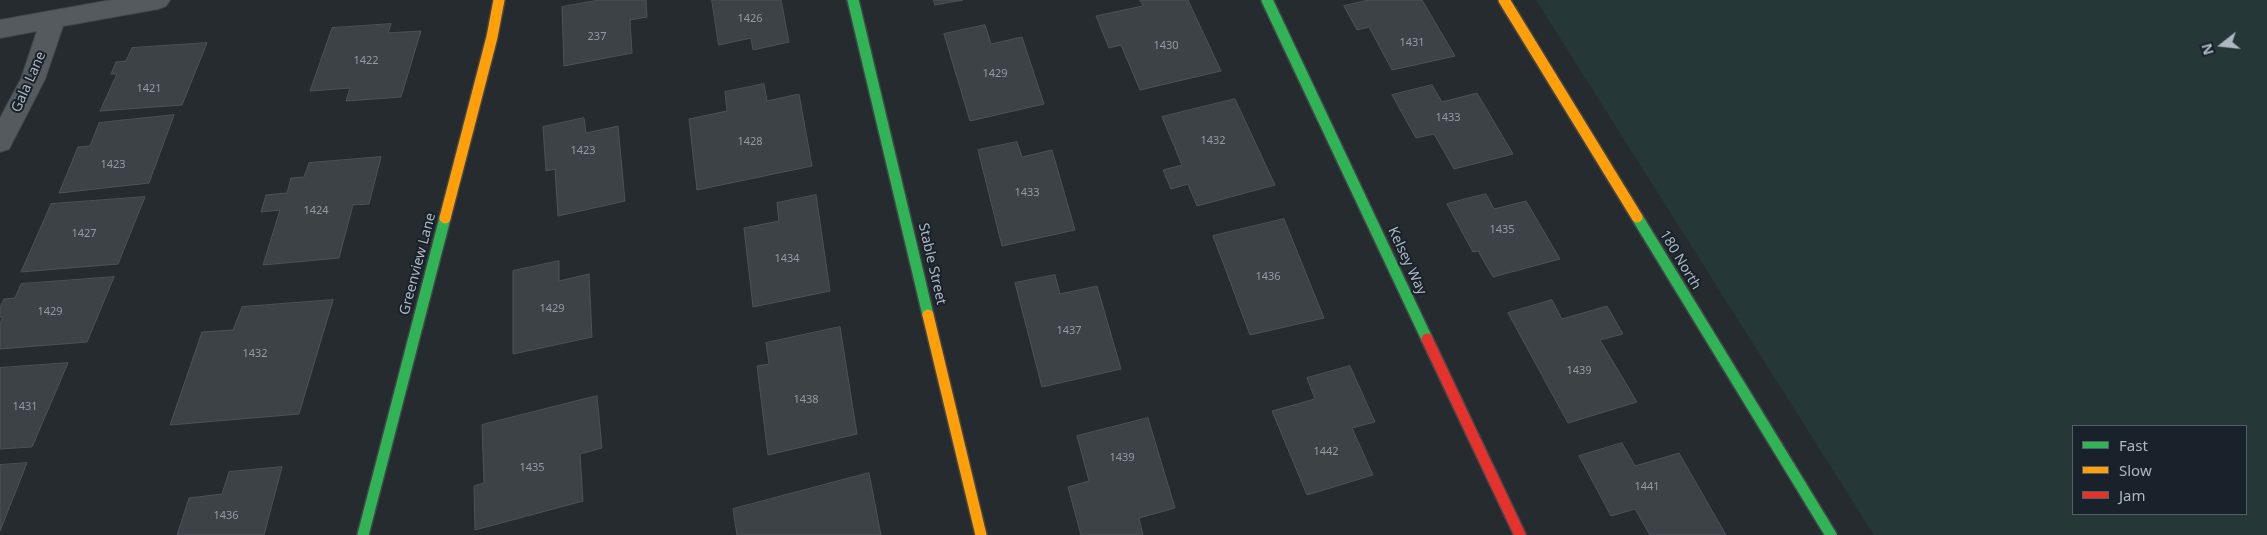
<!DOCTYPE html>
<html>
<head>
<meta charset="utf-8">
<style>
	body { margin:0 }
	#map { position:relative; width:2267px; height:535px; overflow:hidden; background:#262b30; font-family:"Noto Sans",sans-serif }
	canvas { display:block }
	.legend { position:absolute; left:2072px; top:425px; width:175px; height:90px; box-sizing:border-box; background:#19222a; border:1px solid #555e67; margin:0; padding:6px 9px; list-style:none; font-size:15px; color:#aeb8c2 }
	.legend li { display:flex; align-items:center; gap:10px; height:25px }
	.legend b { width:25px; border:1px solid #555e67 }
	.north { position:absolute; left:2197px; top:20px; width:50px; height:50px; -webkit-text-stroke:4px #19222a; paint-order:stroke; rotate:254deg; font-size:14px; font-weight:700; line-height:20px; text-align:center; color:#aeb8c2 }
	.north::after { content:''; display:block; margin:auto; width:18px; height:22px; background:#aeb8c2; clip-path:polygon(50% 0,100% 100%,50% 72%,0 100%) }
</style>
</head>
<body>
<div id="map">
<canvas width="2267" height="535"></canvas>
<ul class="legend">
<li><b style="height:6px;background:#30b455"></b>Fast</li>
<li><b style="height:6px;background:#ff9f0a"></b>Slow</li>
<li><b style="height:6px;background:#e5322d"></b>Jam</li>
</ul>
<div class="north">N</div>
</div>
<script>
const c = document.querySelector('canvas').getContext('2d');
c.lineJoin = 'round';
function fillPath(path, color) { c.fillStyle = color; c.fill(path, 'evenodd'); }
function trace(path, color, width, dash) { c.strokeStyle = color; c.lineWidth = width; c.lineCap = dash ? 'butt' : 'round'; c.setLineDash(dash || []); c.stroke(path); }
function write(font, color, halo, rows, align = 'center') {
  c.font = font + ' "Noto Sans",sans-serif'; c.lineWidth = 4; c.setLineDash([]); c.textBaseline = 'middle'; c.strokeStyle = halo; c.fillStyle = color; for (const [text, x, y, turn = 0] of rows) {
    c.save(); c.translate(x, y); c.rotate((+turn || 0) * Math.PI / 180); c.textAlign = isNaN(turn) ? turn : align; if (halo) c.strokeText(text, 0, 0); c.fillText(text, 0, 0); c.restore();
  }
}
fillPath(new Path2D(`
	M1536,0H2267V535H1874ZM2073,426H2246V514H2073Z`), '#253837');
const building = new Path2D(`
	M599,0H646L647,17L630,20L632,53L564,66L562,7Z
	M712,0H781L789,42L753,50L751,38L719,45Z
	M934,0H963L935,5Z
	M1140,0H1188L1221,71L1140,90L1121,45L1109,48L1096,16L1143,6Z
	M1369,0H1422L1455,56L1392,70L1369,27L1357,30L1344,6Z
	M391,24L388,33L421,31L401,97L346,101L350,88L310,91L332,28Z
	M985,25L991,44L1022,37L1044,104L970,121L944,34Z
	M207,43L182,105L100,111L117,74H111L116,62L126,61L132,48Z
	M764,84L767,101L799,94L812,166L697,190L689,119L727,111L725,92Z
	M1432,85L1442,102L1477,93L1513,154L1454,169L1434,134L1416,138L1392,95Z
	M1235,99L1275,185L1197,206L1188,184L1171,189L1163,170L1182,165L1162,117Z
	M174,115L149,183L59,193L78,147L90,146L99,123Z
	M584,118L586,133L618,126L625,201L558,216L555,169L546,171L543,127Z
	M1017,142L1022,157L1052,150L1075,230L1002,246L978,150Z
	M381,157L369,204L353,205L339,258L263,265L280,210L261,212L266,195L287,193L291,178L304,177L309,163Z
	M1486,194L1494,209L1526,201L1560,259L1493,277L1478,251L1473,252L1447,204Z
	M816,195L830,291L753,307L744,228L779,221L777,203Z
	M145,197L118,264L21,272L51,204Z
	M1284,219L1324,318L1250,335L1213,236Z
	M559,261V281L589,274L592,337L513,354V271Z
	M1055,275L1060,294L1097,286L1121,369L1042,387L1015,283Z
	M114,277L87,342L0,349V323L3,317H0V307L4,299L15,298L21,284Z
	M333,300L299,414L170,425L202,332L233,330L242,307Z
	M1552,300L1562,319L1607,306L1623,334L1600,340L1637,402L1568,423L1508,313Z
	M840,327L857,434L768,455L757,366L769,364L766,343Z
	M68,363L32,447L0,449V368Z
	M1350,366L1375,422L1352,428L1373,475L1307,495L1272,411L1315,399L1307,378Z
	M597,396L602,448L580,454L583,501L475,530L474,486L484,483L482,425Z
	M1148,418L1175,508L1139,518L1143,535H1081L1068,487L1089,481L1077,436Z
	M1622,443L1635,466L1679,453L1726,535H1650L1635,509L1611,516L1579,456Z
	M27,463L0,531V465Z
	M282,467L264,535H177L189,498L222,494L229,472Z
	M869,473L881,535H737L733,509Z`);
fillPath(building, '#3d4247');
trace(building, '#4d5258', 1);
const street = new Path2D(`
	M111,0H170L166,6L158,9L63,26L45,79L9,149L0,152V118L21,79L37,31L0,38V20Z`);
const fast = new Path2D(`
	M853,0L928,315
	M1267,0L1427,339
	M1637,217L1831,535
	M363,535L445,218`);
const slow = new Path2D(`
	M1504,0L1637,217
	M445,218L492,37L499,0
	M928,315L981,535`);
const jam = new Path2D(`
	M1427,339L1520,535`);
trace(street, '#43474b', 2);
trace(fast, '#43474b', 14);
trace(slow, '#43474b', 14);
trace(jam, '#43474b', 14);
fillPath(street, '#555a5e');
trace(fast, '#30b455', 11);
trace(slow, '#ff9f0a', 11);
trace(jam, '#e5322d', 11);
write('11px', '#929aa3', null, [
	["1426",750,19],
	["237",597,37],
	["1431",1412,43],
	["1430",1166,46],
	["1422",366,61],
	["1429",995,74],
	["1421",149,89],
	["1433",1448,118],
	["1432",1213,141],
	["1428",750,142],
	["1423",583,151],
	["1423",113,165],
	["1433",1027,193],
	["1424",316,211],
	["1435",1502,230],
	["1427",84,234],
	["1434",787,259],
	["1436",1268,277],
	["1429",552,309],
	["1429",50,312],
	["1437",1069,331],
	["1432",255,354],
	["1439",1579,371],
	["1438",806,400],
	["1431",25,407],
	["1442",1326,452],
	["1439",1122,458],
	["1435",532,468],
	["1441",1647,487],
	["1436",226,516]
]);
write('14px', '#aeb8c2', '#19222a', [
	["Gala Lane",29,82,-66],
	["180 North",1680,260,59],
	["Kelsey Way",1407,261,65],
	["Greenview Lane",418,264,-75],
	["Stable Street",932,264,77]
]);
</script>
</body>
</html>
